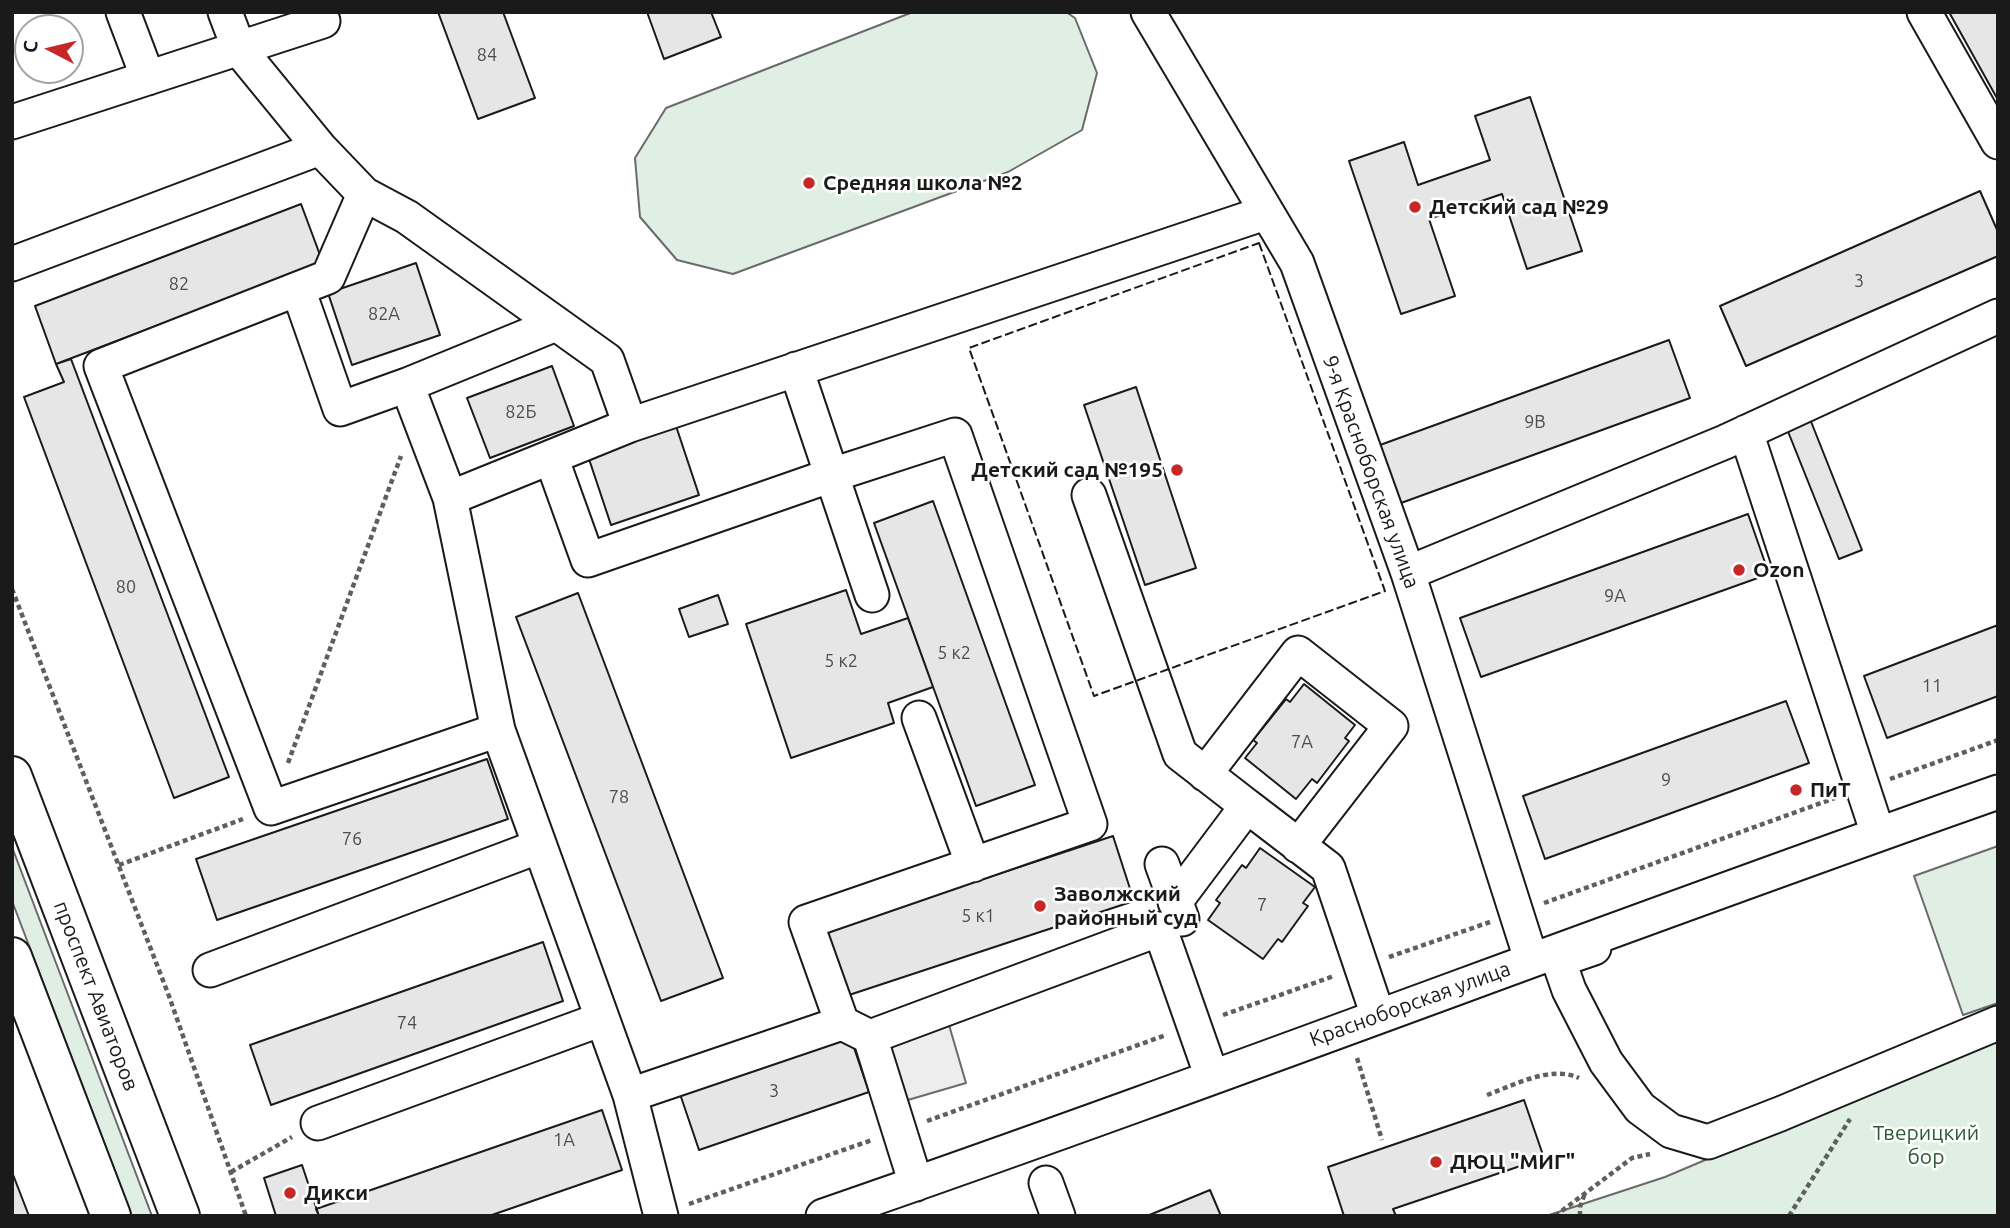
<!DOCTYPE html>
<html>
<head>
<meta charset="utf-8">
<style>
	body { margin:0 }
	#map { position:relative; width:2010px; height:1228px; overflow:hidden; background:#fff; font-family:Ubuntu,sans-serif }
	canvas { display:block }
	.frame { position:absolute; inset:0; border:14px solid #1a1a1a; pointer-events:none }
	.north { position:absolute; left:14px; top:14px; width:70px; height:70px; box-sizing:border-box; background:#fff; border:2px solid #a3a3a3; border-radius:50%; rotate:277deg; font-size:19px; font-weight:700; line-height:28px; text-align:center; color:#1a1a1a }
	.north::after { content:''; display:block; margin:auto; width:24px; height:32px; background:#c62828; clip-path:polygon(50% 0,100% 100%,50% 72%,0 100%) }
</style>
</head>
<body>
<div id="map">
<canvas width="2010" height="1228"></canvas>
<div class="frame"></div>
<div class="north">С</div>
</div>
<script>
const c = document.querySelector('canvas').getContext('2d');
c.lineJoin = 'round';
function fillPath(path, color) { c.fillStyle = color; c.fill(path, 'evenodd'); }
function trace(path, color, width, dash) { c.strokeStyle = color; c.lineWidth = width; c.lineCap = dash ? 'butt' : 'round'; c.setLineDash(dash || []); c.stroke(path); }
function write(font, color, halo, rows, align = 'center') {
  c.font = font + ' Ubuntu,sans-serif'; c.lineWidth = 5; c.setLineDash([]); c.textBaseline = 'middle'; c.strokeStyle = halo; c.fillStyle = color; for (const [text, x, y, turn = 0] of rows) {
    c.save(); c.translate(x, y); c.rotate((+turn || 0) * Math.PI / 180); c.textAlign = isNaN(turn) ? turn : align; if (halo) c.strokeText(text, 0, 0); c.fillText(text, 0, 0); c.restore();
  }
}
const green = new Path2D(`
	M913,12H1066L1075,18L1097,73L1082,130L1008,172L733,274L677,260L640,217L635,158L666,108Z
	M1998,846V1003L1963,1015L1914,876Z
	M12,847L152,1216H132L12,901Z
	M1998,1036V1216H1546L1665,1177Z`);
fillPath(green, '#e0efe3');
trace(green, '#6a6a6a', 2);
const parking = new Path2D(`
	M949,1025L966,1083L901,1102L884,1044Z`);
fillPath(parking, '#ededed');
trace(parking, '#6a6a6a', 2);
const building = new Path2D(`
	M438,12H503L535,98L478,119Z
	M647,12H711L721,37L664,59Z
	M1949,12H1998V100Z
	M1530,97L1582,251L1527,269L1502,194L1429,219L1455,296L1401,314L1349,161L1404,142L1418,185L1490,160L1475,116Z
	M1980,191L1998,232V256L1746,366L1720,306Z
	M301,204L323,263L56,364L35,306Z
	M416,263L440,335L352,365L328,293Z
	M1669,340L1690,398L1401,503L1380,445Z
	M71,359L229,777L174,798L24,397L64,382L56,364Z
	M552,366L574,426L490,458L467,398Z
	M1136,387L1196,568L1145,585L1084,405Z
	M1810,419L1862,550L1839,559L1787,429Z
	M675,423L699,495L611,525L587,453Z
	M933,501L1035,785L976,806L874,523Z
	M1748,514L1769,574L1481,677L1460,618Z
	M846,590L861,634L908,618L933,687L888,703L894,723L791,758L746,624Z
	M578,593L723,978L661,1001L516,617Z
	M718,595L728,624L689,637L679,609Z
	M1998,625V696L1887,738L1864,676Z
	M1304,684L1355,725L1345,738L1349,741L1317,783L1312,779L1296,799L1245,758L1257,743L1253,740L1286,699L1290,702Z
	M1786,701L1809,763L1545,859L1523,796Z
	M487,759L508,819L217,920L196,859Z
	M1113,836L1134,901L843,997L822,932Z
	M1260,848L1315,887L1303,903L1308,906L1282,942L1278,939L1263,959L1208,920L1220,903L1216,900L1242,865L1246,868Z
	M543,942L563,1001L271,1105L250,1045Z
	M849,1033L869,1092L699,1150L679,1091Z
	M1524,1100L1544,1158L1393,1209L1396,1216H1344L1328,1167Z
	M602,1110L622,1170L489,1216H319L316,1209Z
	M302,1165L319,1216H276L264,1178Z
	M12,1172L29,1216H12Z
	M1210,1190L1221,1216H1147Z`);
fillPath(building, '#e6e6e6');
trace(building, '#1a1a1a', 2);
const minor = new Path2D(`
	M123,12L148,78
	M225,12L239,49L320,148L364,194L407,217L607,360L630,425L450,498L498,730L630,1095L661,1216
	M1148,12L1297,263L1408,573L1531,959
	M1924,12L1998,142
	M12,122L323,21
	M364,194L328,277L101,366L271,808L498,730
	M12,264L320,148
	M298,289L340,409L407,385
	M796,369L872,595
	M630,425L1265,213
	M1746,432L1878,834
	M551,457L588,560L832,475L955,435L1090,824L806,922L842,1023L870,1037L916,1184
	M1089,495L1180,754L1247,806L1175,902
	M450,498L407,385L556,324
	M1408,573L1725,442L1998,316
	M919,718L973,865
	M1205,774L1298,653L1391,726L1298,846
	M1247,806L1328,868L1378,1016
	M1162,864L1182,919
	M1594,948L1565,958L1561,967L1569,990L1606,1062L1640,1108L1671,1131L1708,1142L1780,1114L1998,1023
	M210,970L540,846
	M870,1037L1160,929L1212,1077
	M630,1095L842,1023
	M318,1123L602,1019
	M1046,1183L1058,1216
	M823,1216C1217,1080 1605,930 1998,792`);
const major = new Path2D(`
	M12,776L180,1216
	M12,957L111,1216`);
trace(minor, '#1a1a1a', 37);
trace(major, '#1a1a1a', 42);
trace(new Path2D(`
	M12,589L169,996L246,1216
	M288,763L401,456
	M1890,779L1998,740
	M119,865L243,819
	M1544,903L1835,798
	M1389,957L1490,922
	M1223,1015L1334,976
	M1357,1058L1382,1140
	M1487,1095C1514,1085 1551,1065 1579,1078
	M927,1121L1166,1035
	M231,1172L292,1137
	M689,1204L872,1140
	M1555,1216L1632,1158L1650,1154
	M1580,1216V1207L1585,1193
	M1789,1216L1850,1119`), '#5f5f5f', 4.5, [5, 3.5]);
trace(minor, '#fff', 33);
trace(major, '#fff', 38);
trace(new Path2D(`
	M1259,243L1385,591L1094,696L969,348Z`), '#1a1a1a', 2, [9, 3.5]);
for (const [x, y, r, color] of [
	[809,183,7,"#c62828"],
	[1415,207,7,"#c62828"],
	[1177,470,7,"#c62828"],
	[1739,570,7,"#c62828"],
	[1796,790,7,"#c62828"],
	[1040,906,7,"#c62828"],
	[1436,1162,7,"#c62828"],
	[290,1193,7,"#c62828"]
]) { const dot = new Path2D(); dot.arc(x, y, r, 0, 2 * Math.PI); c.fillStyle = color; c.fill(dot); trace(dot, '#fff', 2.5); }
write('18px', '#4d4d4d', null, [
	["84",487,55],
	["3",1859,281],
	["82",179,284],
	["82А",384,314],
	["82Б",521,412],
	["9В",1535,422],
	["80",126,587],
	["9А",1615,596],
	["5 к2",954,653],
	["5 к2",841,661],
	["11",1932,686],
	["7А",1302,742],
	["9",1666,780],
	["78",619,797],
	["76",352,839],
	["7",1262,905],
	["5 к1",978,916],
	["74",407,1023],
	["3",774,1091],
	["1А",564,1140]
]);
write('bold 21px', '#1a1a1a', '#fff', [
	["Средняя школа №2",823,183],
	["Детский сад №29",1429,207],
	["Детский сад №195",1163,470,"right"],
	["Ozon",1753,570],
	["ПиТ",1810,790],
	["Заволжский",1054,894],
	["районный суд",1054,918],
	["ДЮЦ \"МИГ\"",1450,1162],
	["Дикси",304,1193]
], 'left');
write('21px', '#1a1a1a', '#fff', [
	["9-я Красноборская улица",1371,472,70],
	["проспект Авиаторов",96,996,69],
	["Красноборская улица",1410,1004,-20]
]);
write('21px', '#2b5a34', '#fff', [
	["Тверицкий",1926,1133],
	["бор",1926,1157]
]);
</script>
</body>
</html>
